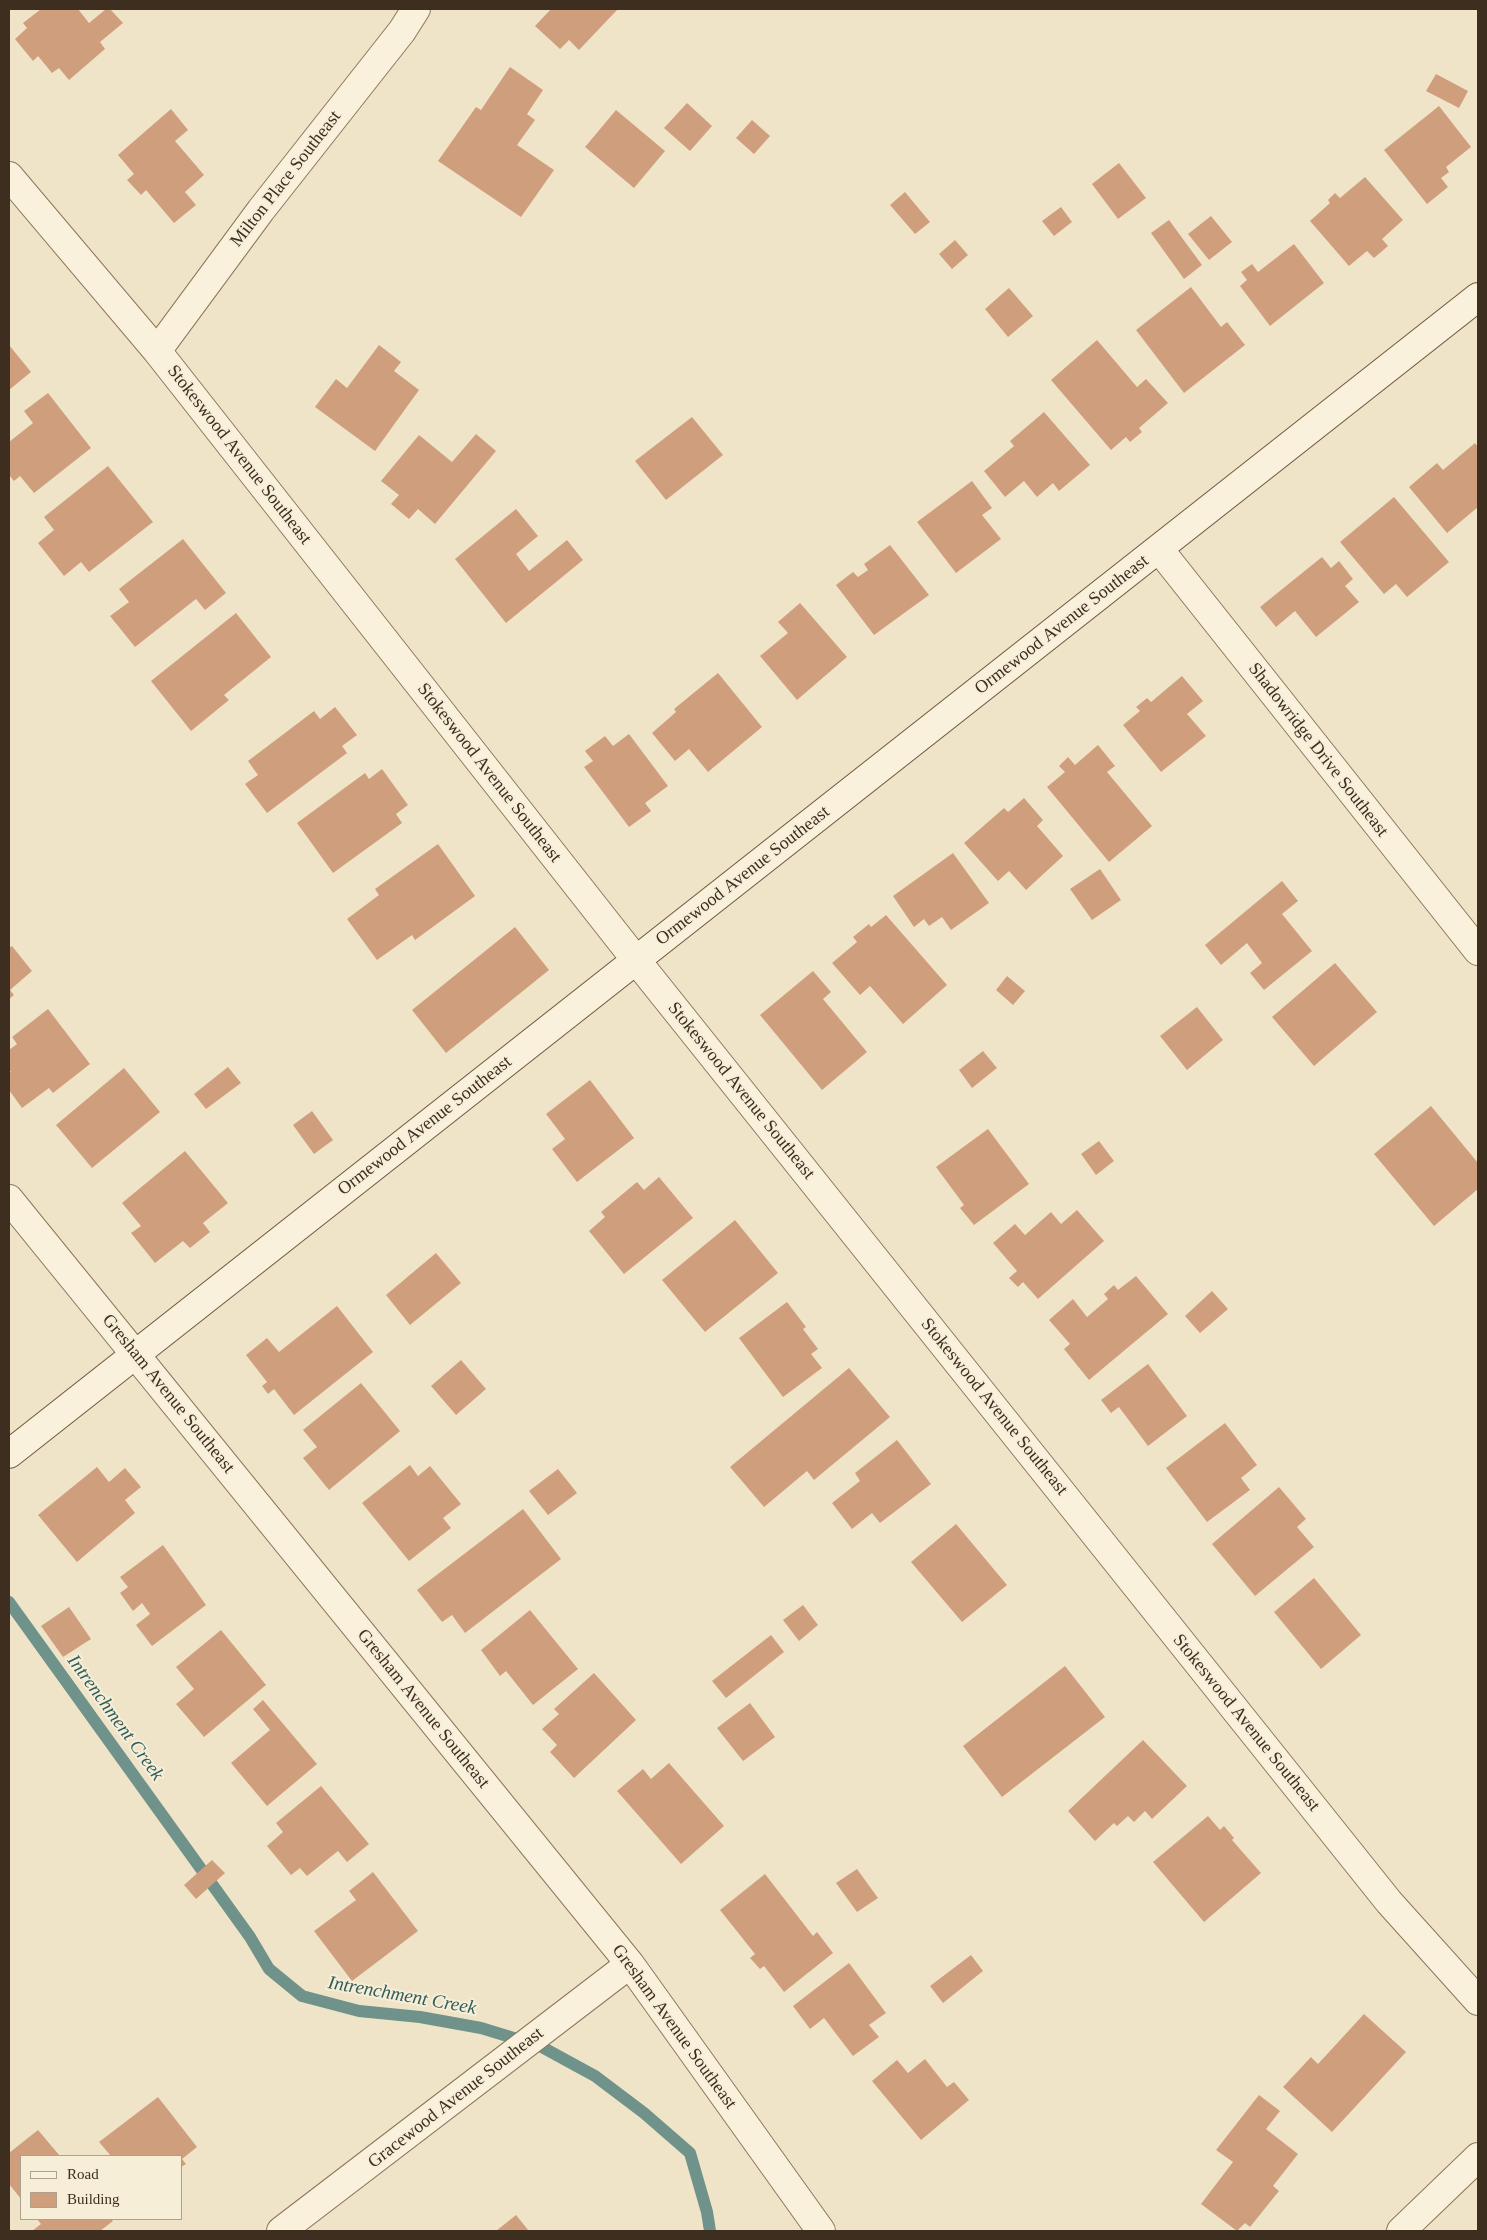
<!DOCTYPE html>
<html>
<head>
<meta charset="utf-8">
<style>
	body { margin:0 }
	#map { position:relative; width:1487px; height:2240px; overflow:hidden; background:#f0e4c8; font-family:Georgia,serif }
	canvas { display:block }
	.frame { position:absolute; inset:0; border:10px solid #3d2e20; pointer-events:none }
	.legend { position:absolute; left:20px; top:2155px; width:162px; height:65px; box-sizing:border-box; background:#f7eed8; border:1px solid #ada18e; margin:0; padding:6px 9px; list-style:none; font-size:15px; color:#3d2e20 }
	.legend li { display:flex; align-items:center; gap:10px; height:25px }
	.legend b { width:25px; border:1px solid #ada18e }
</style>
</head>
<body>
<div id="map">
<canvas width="1487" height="2240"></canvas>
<div class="frame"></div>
<ul class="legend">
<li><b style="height:6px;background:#faf1dc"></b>Road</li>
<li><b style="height:14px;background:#cf9f7d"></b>Building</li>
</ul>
</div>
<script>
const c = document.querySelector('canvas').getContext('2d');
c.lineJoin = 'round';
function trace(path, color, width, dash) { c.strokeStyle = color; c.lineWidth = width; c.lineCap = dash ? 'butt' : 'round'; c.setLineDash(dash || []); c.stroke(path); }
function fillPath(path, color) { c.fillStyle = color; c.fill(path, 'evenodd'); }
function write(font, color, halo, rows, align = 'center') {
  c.font = font + ' Georgia,serif'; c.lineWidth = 4; c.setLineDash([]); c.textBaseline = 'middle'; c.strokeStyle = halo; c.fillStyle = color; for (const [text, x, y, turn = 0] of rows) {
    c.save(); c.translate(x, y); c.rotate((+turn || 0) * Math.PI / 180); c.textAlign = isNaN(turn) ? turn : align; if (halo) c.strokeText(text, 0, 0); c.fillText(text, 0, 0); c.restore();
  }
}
trace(new Path2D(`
	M9,1602L250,1937L269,1969L302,1996L359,2011L420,2017L481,2028L540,2046L595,2076L644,2113L690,2153L707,2212L710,2231`), '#6f938a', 12);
fillPath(new Path2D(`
	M41,9H78L89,23L106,9H110L123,23L100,42L105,49L69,80L59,68L52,73L38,56L33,61L15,39L27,28L23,23Z
	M551,9H618L579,50L569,40L560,49L535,26Z
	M510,67L543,90L527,114L535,120L517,145L554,170L521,217L438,161L476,107L481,110Z
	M1436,74L1468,91L1459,108L1426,91Z
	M687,103L712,126L690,151L664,128Z
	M1439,106L1471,147L1446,167L1449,172L1441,178L1448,187L1427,204L1384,150Z
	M171,109L188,130L175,141L204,175L185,192L196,205L174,223L146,190L141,195L127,180L134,174L118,155Z
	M616,110L665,151L634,188L585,147Z
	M752,120L770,136L754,154L736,138Z
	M1119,163L1146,198L1118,219L1092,184Z
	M1365,177L1403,220L1382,239L1388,246L1374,258L1367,251L1349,266L1310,221L1330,203L1328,200L1335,193L1340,198Z
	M905,192L930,222L915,234L890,205Z
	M1061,207L1072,222L1054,236L1042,221Z
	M1211,216L1232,242L1209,260L1188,234Z
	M1169,220L1202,265L1184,279L1151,233Z
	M955,240L968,255L952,269L939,254Z
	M1294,244L1324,283L1270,326L1240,286L1247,280L1241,272L1252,264L1258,272Z
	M1191,287L1221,327L1227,322L1245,345L1184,393L1136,330Z
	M1009,288L1033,316L1008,337L985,309Z
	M1097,340L1137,387L1146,379L1168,403L1139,428L1142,432L1130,442L1126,437L1111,450L1051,380Z
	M9,345L31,372L9,390Z
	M379,345L401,362L394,371L419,390L375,451L315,407L336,379L347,388Z
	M48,393L91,448L34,493L20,476L14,481L9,475V442L33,423L24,411Z
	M1044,412L1090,465L1059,491L1053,483L1037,497L1024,481L1005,497L984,471L1014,446L1010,441Z
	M692,417L723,455L666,500L635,461Z
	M476,434L496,451L435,524L418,509L409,519L391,504L399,495L381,481L419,435L452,462Z
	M1475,443L1478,447V507L1447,533L1409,487L1437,463L1443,470Z
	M108,466L153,522L89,572L81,562L64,576L38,543L54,530L44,517Z
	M972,481L992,508L982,515L1001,539L956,573L917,522Z
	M1394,497L1449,562L1407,597L1396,584L1384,594L1340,542Z
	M516,509L538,536L516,554L529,571L567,540L583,560L506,623L455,559Z
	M183,539L226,593L205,610L196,599L135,647L110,616L129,602L119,589Z
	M890,545L929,595L874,635L836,585L853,572L858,577L868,570L864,564Z
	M1322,557L1331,568L1339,561L1353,579L1345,586L1359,602L1316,637L1295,611L1276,627L1260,607Z
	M800,603L847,657L797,700L760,656L788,633L778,622Z
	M236,613L271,657L224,695L229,700L191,731L151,681Z
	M718,673L762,727L708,772L689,749L675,761L652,733L676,712L674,709Z
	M1182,676L1203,701L1187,714L1206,736L1161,772L1123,725L1140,711L1136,707L1147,698L1151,702Z
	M335,707L357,735L342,746L347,753L267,813L245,784L258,775L248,761L314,711L320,719Z
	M629,734L668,786L645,803L651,811L629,827L584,767L593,761L585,751L605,736L613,746Z
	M1098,745L1115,766L1107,772L1152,826L1109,862L1047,787L1065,772L1059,766L1068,757L1075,765Z
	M382,769L408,805L396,814L402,823L333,873L297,823L365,773L369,779Z
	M1024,798L1043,820L1037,826L1063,856L1026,890L1009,871L998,881L964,843L1004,808L1008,812Z
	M438,844L475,896L415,940L412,935L377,960L347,919L379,895L375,889Z
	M953,853L989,903L951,930L942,917L929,926L924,919L914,927L893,896Z
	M1100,869L1121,900L1092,920L1070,889Z
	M1282,881L1298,901L1282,914L1312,951L1264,990L1250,973L1262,963L1247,943L1221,965L1205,945Z
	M886,915L947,985L903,1024L870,986L860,995L832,963L857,942L853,937L869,924L871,927Z
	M515,927L549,970L446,1053L412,1010Z
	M12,946L32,971L10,990L14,995L9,999V948Z
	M1335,963L1377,1012L1314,1066L1272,1017Z
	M813,971L831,992L823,999L867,1052L822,1090L760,1015Z
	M1007,976L1025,991L1013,1005L996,990Z
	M1197,1007L1223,1040L1187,1070L1160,1036Z
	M48,1009L90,1064L53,1093L49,1088L22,1108L9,1090V1073L11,1072L9,1069V1050L17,1044L12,1037Z
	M983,1051L997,1068L972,1088L959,1070Z
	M228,1067L241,1083L206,1109L194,1094Z
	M124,1068L160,1112L92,1168L56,1125Z
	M590,1080L634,1138L577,1182L552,1149L565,1139L546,1114Z
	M1431,1106L1478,1163V1189L1434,1226L1374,1154Z
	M312,1111L333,1140L314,1154L293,1125Z
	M988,1129L1029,1184L974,1225L960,1208L964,1205L936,1167Z
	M1099,1141L1114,1161L1096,1175L1081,1154Z
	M185,1151L228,1203L203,1223L210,1232L190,1248L183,1241L155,1263L131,1233L141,1226L122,1203Z
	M659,1177L693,1218L624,1274L589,1231L605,1217L601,1212L637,1182L644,1190Z
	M1077,1210L1104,1241L1038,1299L1023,1282L1018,1287L1009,1278L1017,1271L993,1243L1015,1224L1025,1235L1051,1212L1061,1224Z
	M735,1220L778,1273L705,1332L662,1280Z
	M436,1253L461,1283L410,1325L386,1295Z
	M1136,1276L1168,1314L1089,1380L1064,1349L1070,1344L1049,1320L1073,1299L1087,1317L1108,1299L1104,1294L1114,1285L1118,1290Z
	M1212,1291L1228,1309L1200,1333L1185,1316Z
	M787,1302L806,1327L803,1329L818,1349L811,1354L822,1368L783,1397L739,1338Z
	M337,1306L373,1352L294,1415L274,1389L268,1394L262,1386L267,1382L246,1355L267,1338L279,1352Z
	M461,1360L486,1389L456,1415L431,1386Z
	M1148,1364L1187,1416L1148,1446L1119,1407L1111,1413L1101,1400Z
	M849,1368L890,1417L814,1480L807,1471L764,1507L730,1467Z
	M361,1383L400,1431L329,1490L303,1458L317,1447L303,1430Z
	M1225,1423L1257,1465L1241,1478L1250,1490L1207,1522L1166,1468Z
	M897,1440L931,1484L880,1523L872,1513L852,1529L832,1503L860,1481L855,1473Z
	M410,1465L418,1476L430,1466L461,1504L443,1518L451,1528L409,1561L362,1503Z
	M97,1467L109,1482L125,1468L141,1487L125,1500L135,1513L77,1562L38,1515Z
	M558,1469L577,1493L548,1515L529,1491Z
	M1279,1487L1306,1519L1297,1527L1314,1547L1255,1596L1212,1544Z
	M523,1509L561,1559L465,1633L452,1615L442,1622L417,1590Z
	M956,1524L1007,1585L962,1622L911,1562Z
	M163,1545L206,1605L152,1646L136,1625L150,1614L142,1603L133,1611L120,1593L128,1587L120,1577Z
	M1314,1578L1361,1635L1321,1669L1274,1612Z
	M803,1605L818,1625L799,1641L783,1620Z
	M69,1607L91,1639L63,1657L41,1626Z
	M530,1610L578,1669L533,1705L506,1671L500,1676L481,1650Z
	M221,1630L266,1685L204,1737L176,1704L194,1689L176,1667Z
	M771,1635L784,1652L726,1698L712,1681Z
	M1065,1666L1105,1717L1002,1797L963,1746Z
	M594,1673L636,1720L574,1778L550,1752L557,1745L542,1729L559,1714L554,1709Z
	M263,1700L317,1764L267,1806L231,1763L270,1730L253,1709Z
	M750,1703L775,1737L743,1761L717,1728Z
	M1143,1740L1187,1786L1152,1819L1145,1811L1134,1822L1128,1816L1117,1826L1114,1823L1095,1841L1068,1811Z
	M669,1763L724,1826L681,1864L617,1791L643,1769L651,1779Z
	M321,1786L369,1844L347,1862L338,1851L307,1876L300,1868L291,1875L267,1846L283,1832L276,1823Z
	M1208,1816L1220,1830L1224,1826L1234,1838L1232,1840L1261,1873L1204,1922L1153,1862Z
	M212,1860L225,1873L196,1899L184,1885Z
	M857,1869L878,1898L857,1912L836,1883Z
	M373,1872L418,1931L352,1981L314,1931L356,1900L349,1891Z
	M765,1874L813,1936L817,1932L833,1953L784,1992L764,1966L760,1969L750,1958L755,1954L720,1910Z
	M971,1955L983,1971L943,2003L930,1986Z
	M849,1963L886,2013L869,2025L879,2037L853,2056L824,2018L810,2029L793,2006Z
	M1364,2014L1406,2052L1332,2132L1283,2087L1311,2057L1318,2064Z
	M925,2059L947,2087L954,2082L969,2100L921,2140L872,2081L897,2060L908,2073Z
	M1259,2095L1280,2111L1266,2129L1298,2154L1273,2186L1279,2191L1250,2227L1245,2223L1237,2231L1201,2204L1233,2162L1216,2150Z
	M158,2097L197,2147L182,2159L186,2164L181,2167V2156H111L99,2142Z
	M38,2130L60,2156H21V2199L9,2184V2153Z
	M516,2215L529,2231H496Z
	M37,2219H111L113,2221L100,2231H32L41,2224Z`), '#cf9f7d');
const street = new Path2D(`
	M9,176L157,351L636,960L1389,1902L1478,2001
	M157,351L261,210L402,31L416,9
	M1159,549L1478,951
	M9,1199L630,1964L821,2231
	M281,2231L630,1964
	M1401,2231L1478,2157`);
const secondary = new Path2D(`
	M9,1454L1478,297`);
trace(street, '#8d765c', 30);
trace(secondary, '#6f573f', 30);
trace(street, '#faf1dc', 28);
trace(secondary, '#faf1dc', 28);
write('18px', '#3d2e20', '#f7eed8', [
	["Milton Place Southeast",286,179,-52],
	["Stokeswood Avenue Southeast",239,455,52],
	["Ormewood Avenue Southeast",1062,625,-38],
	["Shadowridge Drive Southeast",1318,750,52],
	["Stokeswood Avenue Southeast",489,773,52],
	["Ormewood Avenue Southeast",743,876,-38],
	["Stokeswood Avenue Southeast",741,1091,51],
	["Ormewood Avenue Southeast",425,1126,-38],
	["Gresham Avenue Southeast",168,1394,51],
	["Stokeswood Avenue Southeast",994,1407,51],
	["Gresham Avenue Southeast",423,1709,51],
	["Stokeswood Avenue Southeast",1246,1723,51],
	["Gresham Avenue Southeast",674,2027,54],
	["Gracewood Avenue Southeast",456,2098,-38]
]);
write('italic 19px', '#2f5d5a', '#f7eed8', [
	["Intrenchment Creek",115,1718,54],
	["Intrenchment Creek",402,1996,10]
]);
</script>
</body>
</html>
